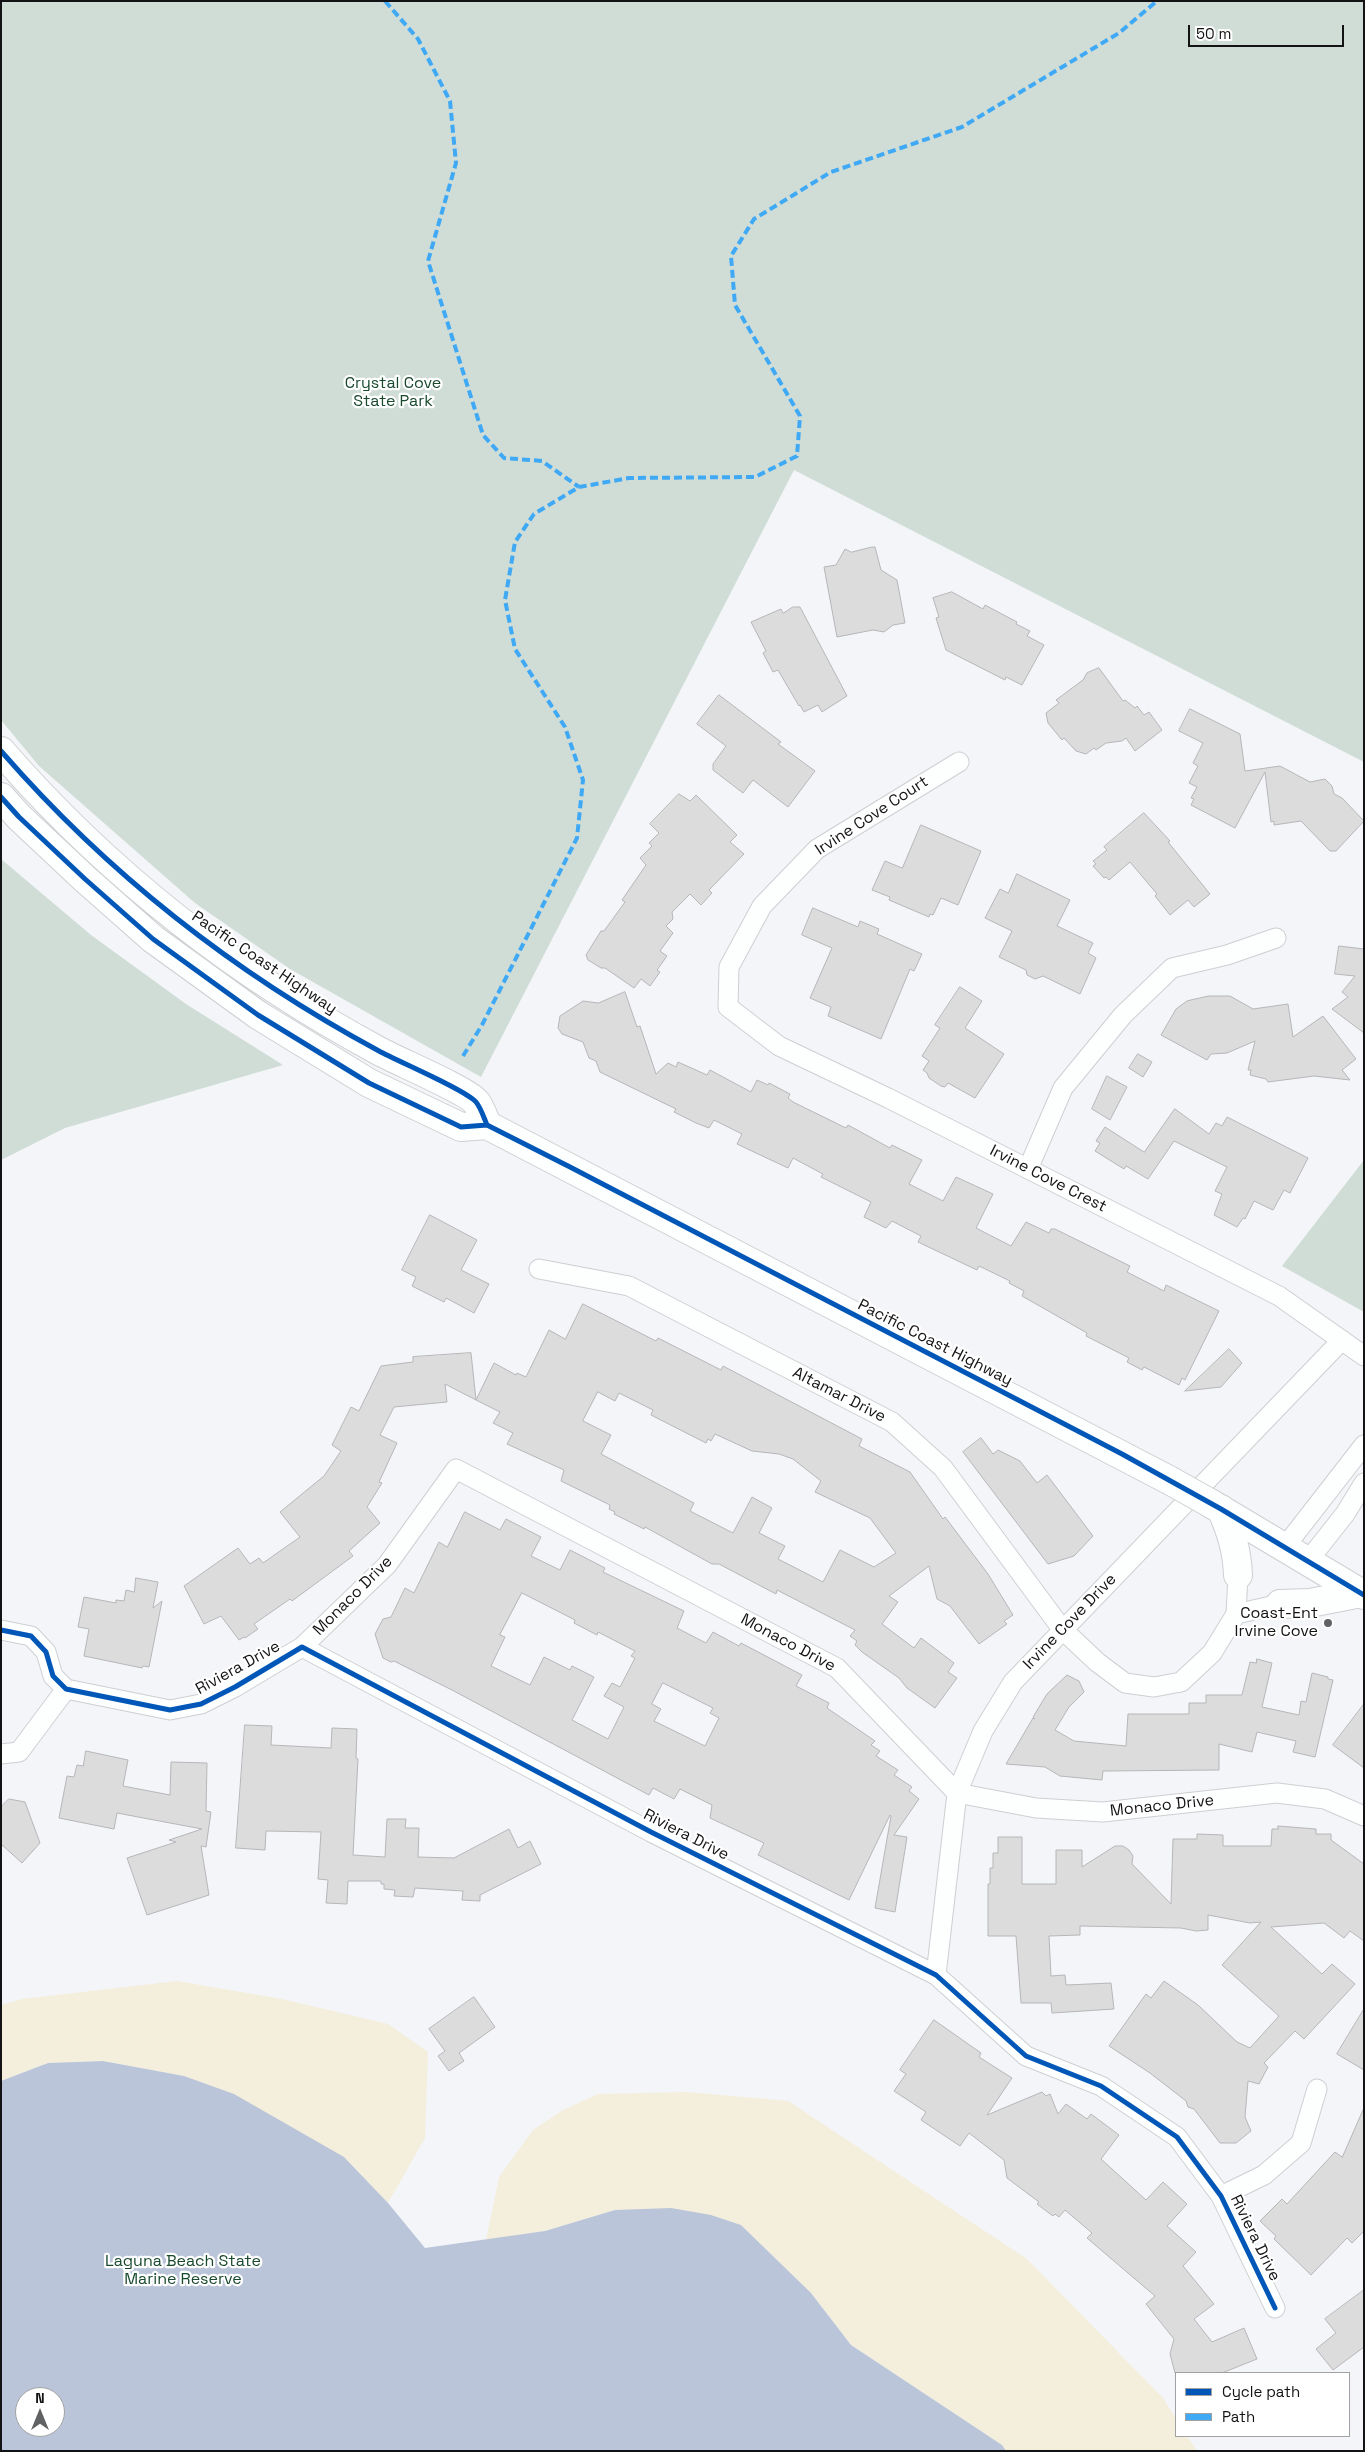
<!DOCTYPE html>
<html>
<head>
<meta charset="utf-8">
<style>
	body { margin:0 }
	#map { position:relative; width:1365px; height:2452px; overflow:hidden; background:#f3f5f8; font-family:"Space Grotesk",sans-serif }
	canvas { display:block }
	.frame { position:absolute; inset:0; border:2px solid #131315; pointer-events:none }
	.legend { position:absolute; left:1175px; top:2372px; width:175px; height:65px; box-sizing:border-box; background:#fff; border:1px solid #a1a1a1; margin:0; padding:6px 9px; list-style:none; font-size:15px; color:#131315 }
	.legend li { display:flex; align-items:center; gap:10px; height:25px }
	.legend b { width:25px; border:1px solid #a1a1a1 }
	.north { position:absolute; left:15px; top:2387px; width:50px; height:50px; box-sizing:border-box; background:#fff; border:1px solid #a1a1a1; border-radius:50%; rotate:0deg; font-size:14px; font-weight:700; line-height:20px; text-align:center; color:#131315 }
	.north::after { content:''; display:block; margin:auto; width:18px; height:22px; background:#616264; clip-path:polygon(50% 0,100% 100%,50% 72%,0 100%) }
	.scale { position:absolute; left:1188px; top:25px; width:156px; height:22px; box-sizing:border-box; border:2px solid #131315; border-top:0; padding-left:6px; font-size:15px; line-height:18px; white-space:nowrap; color:#131315; -webkit-text-stroke:4px #fff; paint-order:stroke }
</style>
</head>
<body>
<div id="map">
<canvas width="1365" height="2452"></canvas>
<div class="frame"></div>
<ul class="legend">
<li><b style="height:6px;background:#0057b8"></b>Cycle path</li>
<li><b style="height:6px;background:#3fa9f5"></b>Path</li>
</ul>
<div class="north">N</div>
<div class="scale">50 m</div>
</div>
<script>
const c = document.querySelector('canvas').getContext('2d');
c.lineJoin = 'round';
function fillPath(path, color) { c.fillStyle = color; c.fill(path, 'evenodd'); }
function trace(path, color, width, dash) { c.strokeStyle = color; c.lineWidth = width; c.lineCap = dash ? 'butt' : 'round'; c.setLineDash(dash || []); c.stroke(path); }
function write(font, color, halo, rows, align = 'center') {
  c.font = font + ' "Space Grotesk",sans-serif'; c.lineWidth = 4.5; c.setLineDash([]); c.textBaseline = 'middle'; c.strokeStyle = halo; c.fillStyle = color; for (const [text, x, y, turn = 0] of rows) {
    c.save(); c.translate(x, y); c.rotate((+turn || 0) * Math.PI / 180); c.textAlign = isNaN(turn) ? turn : align; if (halo) c.strokeText(text, 0, 0); c.fillText(text, 0, 0); c.restore();
  }
}
fillPath(new Path2D(`
	M1,1H1364V762L794,470L481,1077L290,969L195,903L39,766L1,720Z
	M1,859L91,935L186,1004L283,1065L65,1128L1,1160Z
	M1364,1160V1312L1282,1266Z`), '#d0ddd6');
fillPath(new Path2D(`
	M177,1981L282,1999L388,2024L428,2052L425,2138L388,2203L344,2157L184,2076L103,2061L48,2063L1,2081V2005L22,1999Z
	M688,2092L788,2101L1027,2259L1163,2398L1176,2419V2436H1187L1197,2451H1006L1002,2445L851,2345L811,2293L741,2225L711,2215L615,2210L545,2231L486,2240L499,2177L533,2130L563,2110L598,2094Z`), '#f4efdc');
fillPath(new Path2D(`
	M103,2061L184,2076L234,2094L344,2157L388,2203L425,2248L545,2231L615,2210L671,2208L711,2215L741,2225L811,2293L851,2345L1002,2445L1006,2451H1V2081L48,2063ZM25,2397H55V2427H25Z`), '#bac5d9');
const building = new Path2D(`
	M872,547H875L881,570L897,580L905,623L893,625L884,632L873,630L837,637L824,567L836,565L845,549L851,552Z
	M952,592L983,609L985,605L1017,622L1016,624L1030,631L1027,636L1044,645L1022,685L1006,677L1005,680L946,650L936,618L939,617L933,598Z
	M793,607H800L847,696L822,712L818,705L804,712L800,705L799,706L778,670L773,672L763,653L766,651L751,622L781,609L783,613Z
	M1099,668L1123,701L1125,700L1135,708L1137,706L1144,715L1149,712L1162,730L1135,751L1126,738L1122,741L1106,743L1096,750L1094,748L1086,754L1076,751L1064,738L1062,740L1048,723L1046,713L1059,703L1056,700L1083,680L1087,673Z
	M719,695L781,742L778,744L815,771L788,807L753,780L743,793L713,770V764L726,746L697,724Z
	M1190,709L1240,734L1245,771L1280,766L1310,782L1325,779L1332,786L1334,794L1342,798L1364,821L1336,851H1330L1301,821L1274,825V821L1271,822L1265,772L1235,828L1191,805L1194,799L1191,798L1197,787L1189,783L1198,766L1193,763L1203,743L1179,731Z
	M679,794L690,801L696,795L737,835L730,842L744,854L709,890L712,893L701,905L690,894L672,912L673,919L666,926L673,933L660,951L667,956L657,970L660,972L650,986L641,979L634,988L605,968H601L588,960L586,955L601,931H604L625,902L622,900L646,865L640,858L652,846L649,843L659,833L650,824Z
	M1144,813L1170,841L1168,842L1210,894L1194,907L1188,900L1170,915L1155,896L1157,894L1130,862L1109,880L1106,877L1104,878L1093,866L1096,864L1093,861L1107,850L1104,847Z
	M921,825L981,851L958,905L941,898L933,915L930,914L929,917L889,900L890,897L872,890L885,861L902,868Z
	M1017,874L1070,900L1057,926L1093,943L1088,953L1096,958L1080,994L1043,976L1035,979L1027,975L1026,970L999,957L1012,931L985,918L1000,889L1008,893Z
	M813,908L858,927L860,921L879,929L877,934L922,954L914,971L910,969L881,1039L828,1016L831,1007L810,998L832,948L802,935Z
	M1339,946L1364,949V1033L1332,1009L1348,997L1342,992L1355,976L1335,974Z
	M960,987L982,1001L965,1028L1004,1054L975,1098L948,1083L945,1087L941,1086L929,1078L927,1073L923,1070L929,1061L922,1056L940,1028L935,1025Z
	M625,992L637,1027L640,1026L656,1074L668,1063L676,1067L678,1062L707,1075L710,1070L751,1092L757,1080L768,1085L769,1083L790,1094L788,1098L793,1102L846,1128L848,1125L890,1148L892,1145L922,1160L909,1184L943,1201L956,1177L993,1194L976,1228L1011,1246L1026,1222L1049,1233L1051,1229H1055L1130,1266L1127,1272L1164,1291L1166,1285L1219,1311L1185,1380L1182,1378L1179,1385L1144,1367L1142,1370L1127,1362L1129,1358L1086,1336L1087,1333L1022,1296L1024,1291L1009,1283L1010,1281L979,1266L977,1270L918,1242L921,1236L892,1221L886,1228L864,1217L871,1202L821,1177L823,1174L793,1158L788,1168L756,1153L737,1144L742,1134L714,1120L709,1128L696,1123L674,1112L676,1109L600,1072L596,1061L589,1058L583,1042L562,1034L558,1028L560,1016L583,1001L598,1003Z
	M1209,996H1230L1253,1009L1288,1004L1293,1037L1323,1016L1356,1059L1342,1070L1350,1080L1314,1076L1268,1082L1266,1079L1250,1075L1251,1070H1248L1255,1041L1227,1053L1211,1054L1207,1060L1161,1035L1176,1009L1187,1001Z
	M1138,1054L1152,1062L1143,1077L1129,1068Z
	M1107,1076L1127,1087L1110,1120L1092,1109Z
	M1175,1109L1209,1134L1216,1123L1222,1126L1227,1117L1308,1158L1290,1193L1284,1190L1273,1210L1254,1201L1245,1219L1243,1218L1237,1227L1214,1215L1222,1194L1215,1191L1227,1167L1174,1141L1148,1179L1126,1166L1124,1169L1095,1151L1100,1143L1096,1141L1105,1127L1144,1152Z
	M430,1215L477,1240L461,1270L489,1284L474,1313L446,1298L444,1302L412,1286L416,1277L402,1270Z
	M583,1304L656,1341L658,1338L721,1370L723,1366L862,1439L859,1446L910,1472L943,1519L945,1517L988,1574L1013,1615L1004,1621L1007,1624L979,1644L950,1606L937,1599L929,1566L889,1596L898,1602L882,1624L914,1648L921,1638L954,1663L948,1672L957,1678L935,1708L907,1688L899,1678L862,1652L855,1645L857,1641L850,1636L855,1630L777,1590L776,1594L719,1564H712L645,1527L644,1529L614,1514L615,1512L609,1509L610,1505L561,1481L564,1470L507,1444L513,1433L493,1423L500,1412L476,1400L494,1363L516,1375L517,1373L526,1377L549,1330L565,1339ZM598,1392L615,1401L619,1393L653,1410L651,1415L706,1443L708,1439L711,1441L715,1434L752,1451L779,1454L793,1459L821,1481L815,1492L870,1518L896,1553L874,1567L840,1550L823,1582L778,1559L785,1546L759,1533L772,1508L752,1497L733,1533L690,1511L694,1503L601,1454L611,1435L583,1421Z
	M1229,1349L1242,1363L1221,1387L1185,1391Z
	M471,1353L476,1400L445,1384L447,1402L394,1407L380,1435L397,1443L379,1482L382,1483L367,1507L380,1523L349,1551L353,1556L292,1601L290,1599L254,1624L258,1629L245,1638L244,1637L239,1640L221,1616L204,1624L184,1586L238,1548L250,1564L259,1558L263,1563L300,1537L280,1512L324,1476L341,1451L332,1445L351,1407L359,1411L381,1366L413,1362V1357Z
	M981,1438L993,1454L998,1450L1020,1461L1037,1483L1047,1475L1093,1536L1074,1556L1048,1564L963,1452Z
	M465,1512L500,1530L506,1519L541,1537L531,1556L560,1570L570,1550L605,1568L603,1572L684,1611L677,1628L706,1643L713,1632L739,1646L741,1643L802,1675L796,1686L829,1703L827,1708L875,1741L871,1745L880,1751L876,1756L898,1770L894,1775L912,1787L909,1791L919,1799L894,1835L907,1837L895,1912L875,1908L891,1816L890,1815L849,1900L758,1855L764,1843L710,1818L712,1805L680,1789L674,1799L653,1788L649,1795L452,1690L394,1661L391,1662L383,1658L375,1634L383,1619L391,1617L405,1588L414,1593L439,1542L447,1547ZM522,1593L575,1620L574,1623L597,1635L598,1632L635,1651L631,1656L635,1658L620,1687L612,1683L604,1696L624,1707L608,1739L572,1720L594,1677L572,1666L570,1670L544,1657L530,1685L491,1666L505,1637L500,1635ZM663,1683L713,1708L710,1713L719,1718L705,1746L654,1721L661,1709L652,1704Z
	M136,1578L158,1582L153,1608L162,1601L149,1667L143,1666L142,1668L84,1656L89,1629L78,1627L84,1597L116,1603V1600L124,1601L126,1590L134,1592Z
	M1257,1659L1272,1663L1262,1707L1299,1715L1301,1701L1306,1702L1312,1673L1328,1677V1679L1333,1680L1315,1757L1293,1752L1296,1741L1257,1732L1252,1752L1219,1744V1770L1103,1771L1102,1780L1060,1776L1045,1767L1006,1764L1033,1718L1035,1719L1033,1717L1047,1694L1067,1675L1079,1681L1084,1692L1069,1707L1055,1730L1074,1741L1126,1746L1128,1714H1189V1703H1206V1695H1242L1250,1662L1256,1663Z
	M1364,1704V1768L1333,1745Z
	M245,1725L272,1726L271,1745L331,1748L332,1728L357,1729L356,1758L358,1759L353,1855L385,1857L387,1819H406L405,1828H419L418,1857L454,1858L509,1829L518,1848L530,1841L541,1864L480,1895V1901L462,1900L463,1891L415,1888L413,1897L394,1896L395,1890L384,1889V1884H381V1881H348L347,1904L326,1903L328,1880L318,1879L321,1832L266,1831L265,1850L236,1848Z
	M86,1751L128,1760L123,1786L170,1795L171,1762L207,1763L206,1811L211,1812L206,1847L201,1846L209,1895L147,1915L127,1858L176,1842L169,1840L202,1829L117,1813L114,1829L59,1818L67,1776L74,1777L77,1765L83,1766Z
	M9,1799L25,1802L40,1843L22,1863L1,1844V1807Z
	M1278,1826L1316,1829V1834H1331V1840L1364,1864V1941L1350,1931L1344,1938L1324,1923L1271,1927L1322,1974L1332,1964L1355,1984L1304,2039L1295,2031L1264,2063L1268,2067L1259,2084L1248,2081L1245,2117L1251,2131L1236,2143H1220L1194,2109L1188,2107L1186,2101L1150,2073L1109,2046L1146,1994L1151,1998L1164,1981L1198,2005L1237,2042L1250,2048L1279,2016L1222,1965L1261,1922L1250,1923L1208,1915V1930L1196,1931L1181,1928L1080,1926V1935L1049,1936L1051,1976L1065,1975L1066,1985L1111,1983L1114,2009L1052,2013L1051,2003H1021L1016,1936H988V1884H990V1868H993V1853H998V1837H1022V1884H1056V1850H1082V1867L1115,1846H1123L1129,1850L1133,1856L1132,1864L1171,1904L1173,1839H1197V1834L1223,1835V1846H1271L1272,1829H1278Z
	M474,1997L495,2027L459,2053L464,2061L449,2071L438,2056L445,2051L429,2029Z
	M1364,2009V2070L1337,2054Z
	M934,2020L981,2053L979,2057L1012,2078L987,2115L1042,2092L1046,2096L1050,2094L1058,2114L1066,2104L1087,2119L1091,2114L1119,2135L1101,2159L1146,2200L1163,2182L1187,2204L1167,2226L1196,2252L1183,2266L1214,2304L1194,2319L1212,2342L1244,2328L1257,2359L1222,2373H1175L1170,2354L1174,2339L1146,2304L1155,2296L1087,2238L1092,2233L1065,2210L1059,2217L1055,2214L1053,2216L1037,2204L1039,2202L1007,2178L1004,2160L969,2133L960,2146L921,2120L926,2112L894,2091L906,2074L900,2070Z
	M1364,2108V2231L1352,2243L1347,2238L1311,2275L1274,2239L1276,2236L1260,2221L1282,2199L1287,2204L1335,2152L1342,2157Z
	M1364,2290V2347L1333,2370L1316,2349L1336,2333L1325,2319Z`);
fillPath(building, '#dcdcdd');
trace(building, '#b6b6b8', 1);
const minor = new Path2D(`
	M959,762L817,849L762,906L729,967L728,1007L779,1046L888,1098L1279,1296L1364,1356
	M1028,1169L1063,1088L1123,1015L1172,968L1227,955L1276,938
	M539,1269L629,1286L892,1422L943,1468L1062,1629L1097,1662L1125,1683L1154,1687L1181,1682L1212,1653L1236,1614L1238,1575
	M1284,1548L1364,1445
	M1307,1562L1345,1514L1364,1483
	M1236,1614L1280,1604
	M1,1630L31,1636L46,1652L53,1676L66,1689L170,1710L201,1704L235,1687L302,1647L651,1832L936,1975L1026,2056L1101,2086L1177,2137L1221,2196L1275,2308
	M302,1647L387,1565L456,1469L837,1668L957,1793L1036,1808L1103,1812L1277,1793L1325,1799L1364,1816
	M1,1754L19,1752L66,1689
	M936,1975L957,1793L983,1731L1013,1682L1342,1340
	M1221,2196L1264,2175L1301,2143L1317,2089`);
const trunk = new Path2D(`
	M1,751C108,874 236,974 379,1051C397,1061 466,1090 476,1102C481,1108 484,1118 487,1125
	M1,797L19,817L85,879L153,939L258,1015L369,1083L461,1127L487,1125L1169,1480
	M1210,1503L1364,1595
	M1221,1509C1231,1531 1237,1550 1238,1575
	M1280,1604L1310,1603L1361,1593`);
trace(minor, '#cecfd2', 21);
trace(trunk, '#cecfd2', 30);
trace(minor, '#fdfefe', 19);
trace(trunk, '#fdfefe', 28);
const trunkBridge = new Path2D(`
	M1169,1480L1210,1503`);
trace(trunkBridge, '#cecfd2', 30, []);
trace(trunkBridge, '#fdfefe', 28);
trace(new Path2D(`
	M385,1L418,39L450,101L456,163L428,261L483,435L504,458L542,461L579,487
	M463,1056L482,1025L577,838L583,780L565,727L515,649L505,600L515,542L534,514L579,487L629,478L755,477L797,456L800,416L735,305L731,256L754,219L831,172L962,127L1119,33L1157,1`), '#3fa9f5', 4, [8, 4]);
trace(new Path2D(`
	M1,751C108,874 236,974 379,1051C397,1061 466,1090 476,1102C481,1108 484,1118 487,1125
	M1,797L19,817L85,879L153,939L258,1015L369,1083L461,1127L487,1125L570,1167L1122,1454L1221,1509L1364,1595
	M1,1630L31,1636L46,1652L53,1676L66,1689L170,1710L201,1704L235,1687L302,1647L651,1832L936,1975L1026,2056L1101,2086L1177,2137L1221,2196L1275,2308`), '#0057b8', 5);
for (const [x, y, r, color] of [
	[1328,1623,5,"#616264"]
]) { const dot = new Path2D(); dot.arc(x, y, r, 0, 2 * Math.PI); c.fillStyle = color; c.fill(dot); trace(dot, '#fff', 2); }
write('16px', '#18492d', '#fff', [
	["Crystal Cove",393,384],
	["State Park",393,402],
	["Laguna Beach State",183,2262],
	["Marine Reserve",183,2280]
]);
write('16px', '#131315', '#fff', [
	["Irvine Cove Court",872,816,-33],
	["Pacific Coast Highway",264,963,34],
	["Irvine Cove Crest",1048,1179,27],
	["Pacific Coast Highway",935,1343,27],
	["Altamar Drive",839,1395,27],
	["Monaco Drive",353,1596,-45],
	["Irvine Cove Drive",1070,1622,-46],
	["Monaco Drive",788,1643,28],
	["Riviera Drive",238,1668,-29],
	["Monaco Drive",1162,1806,-6],
	["Riviera Drive",686,1835,27],
	["Riviera Drive",1255,2238,64]
]);
write('16px', '#131315', '#fff', [
	["Coast-Ent",1318,1614],
	["Irvine Cove",1318,1632]
], 'right');
</script>
</body>
</html>
